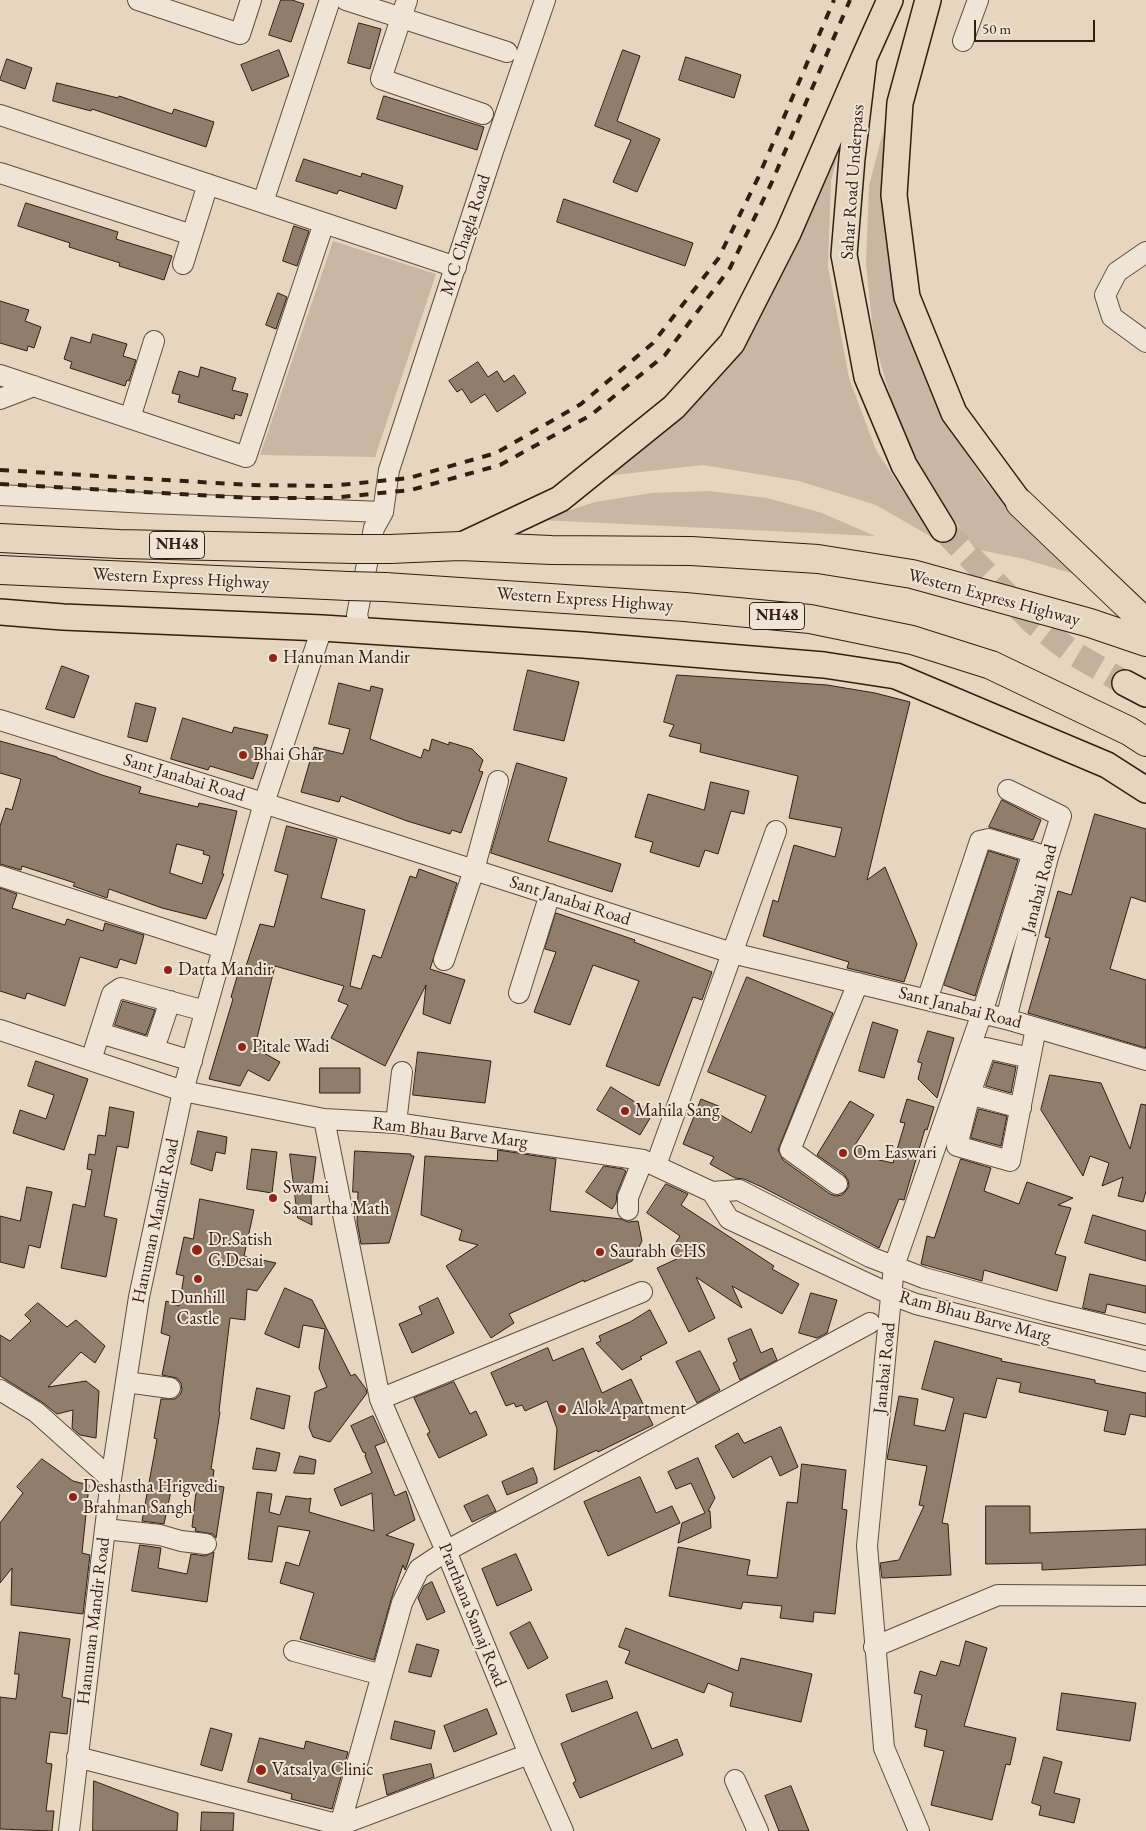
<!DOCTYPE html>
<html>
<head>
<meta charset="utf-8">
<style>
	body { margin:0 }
	#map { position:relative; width:1146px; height:1831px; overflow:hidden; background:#e6d6bf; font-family:"EB Garamond",serif }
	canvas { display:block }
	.scale { position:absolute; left:974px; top:20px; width:121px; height:22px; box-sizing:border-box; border:2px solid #331e12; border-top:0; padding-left:6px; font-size:15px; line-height:18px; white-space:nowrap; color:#331e12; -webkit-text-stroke:4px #efe4d5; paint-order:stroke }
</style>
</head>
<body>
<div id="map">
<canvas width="1146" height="1831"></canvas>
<div class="scale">50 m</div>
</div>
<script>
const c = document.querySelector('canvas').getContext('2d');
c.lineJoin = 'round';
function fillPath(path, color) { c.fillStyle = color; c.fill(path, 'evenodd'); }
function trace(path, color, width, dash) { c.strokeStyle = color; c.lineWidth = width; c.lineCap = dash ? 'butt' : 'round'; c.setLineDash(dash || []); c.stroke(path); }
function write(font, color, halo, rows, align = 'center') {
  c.font = font + ' "EB Garamond",serif'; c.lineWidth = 4; c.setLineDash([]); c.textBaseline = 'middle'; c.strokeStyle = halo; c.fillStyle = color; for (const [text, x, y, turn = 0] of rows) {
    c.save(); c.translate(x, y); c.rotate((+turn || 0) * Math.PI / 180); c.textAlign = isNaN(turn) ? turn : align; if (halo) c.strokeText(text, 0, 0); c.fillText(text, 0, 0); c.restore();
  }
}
fillPath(new Path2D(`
	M889,109L898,291L917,359L946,422L984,480L1031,533L1084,577L1024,559L975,549L930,486L896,416L874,341L866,264L869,186Z
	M845,127L831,181L828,266L849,378L876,450L935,539L876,505L799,481L703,465L605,476L677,420L722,369Z
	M333,241L436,274L375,457L260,455Z
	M709,491L767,498L822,513L875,536L540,520L595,502L652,493Z`), '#c8b7a2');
const building = new Path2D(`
	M281,0H292L304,4L291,42L269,35Z
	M359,23L381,29L370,69L348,63Z
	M279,50L289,76L252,91L241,65Z
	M623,50L640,56L617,121L660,139L637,192L613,182L631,140L595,126Z
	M686,57L741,75L734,98L679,80Z
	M7,59L32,68L25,89L0,80Z
	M57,83L118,98L119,96L172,114L174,109L214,122L206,147L92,109L91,111L53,101Z
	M384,96L484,127L477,150L377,119Z
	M304,159L361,177L362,173L403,186L396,209L339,190L337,194L296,181Z
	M564,199L693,243L685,266L557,222Z
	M26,203L118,232L116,239L172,256L164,280L119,266L120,263L69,247L70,243L18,226Z
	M294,226L309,231L297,266L283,261Z
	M278,293L287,297L276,329L266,325Z
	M0,301L29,310L25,321L41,327L34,348L28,346L27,351L0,343Z
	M93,334L127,344L123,356L136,360L129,381L127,380L125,386L70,368L72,362L64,359L71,337L90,343Z
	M478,362L488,377L497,371L504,382L514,375L526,393L497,412L485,394L471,403L462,389L457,392L449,381Z
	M201,367L236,378L232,390L248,394L241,416L235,414L234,419L178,402L180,395L172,393L179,371L198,377Z
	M62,666L89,676L74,718L46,709Z
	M528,670L579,682L564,741L514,730Z
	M677,675L827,685L875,693L910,702L867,880L885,867L917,944L904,982L847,968L849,962L763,936L773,900L778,902L794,845L835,857L842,828L789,818L798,776L700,752L701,744L669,736L674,725L664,722Z
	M339,683L370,691L371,686L383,689L370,739L421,758L424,749L429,751L432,739L449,745V742L472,749L483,760L479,771L483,772L461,833L452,830L450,834L407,821L341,796L339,802L301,792L314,747L343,754L350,729L329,724Z
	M136,703L156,708L147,742L128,737Z
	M183,718L232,733L234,727L268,735L253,779L210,766L208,770L171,759Z
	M0,741L57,757V758L102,775L141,787L139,793L198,807L199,803L237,811L222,874H224L206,919L162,908L109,889L107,898L73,886L75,883L22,866L21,870L0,864V826L6,808L12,810L21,779L0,773ZM177,844L204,851L203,854L210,856L202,884L170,873Z
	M517,763L567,778L548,841L621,864L612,892L491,853Z
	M711,782L749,791L744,814L731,811L718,854L705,850L699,867L650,852L653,842L635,837L648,794L704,810Z
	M1002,800L1041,820L1033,840L989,827Z
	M1095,814L1146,829V902L1131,897L1110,969L1146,980V1048L1028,1013L1050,938L1045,937L1058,891L1071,895Z
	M287,826L337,839L321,898L365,910L350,986L361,989L373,955L381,958L410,876L416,878L419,869L457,883L430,969L465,980L450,1024L423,1014L426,985L385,1066L331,1038L348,1005L338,1001L344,986L275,966L257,1038L266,1042L262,1052L280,1062L269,1081L248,1070L240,1086L209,1079L233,999L231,997L240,967L245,969L260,924L274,927L288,875L275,871Z
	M989,851L1018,860L975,996L944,985Z
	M0,888L17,894L12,908L65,925L67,919L103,931L105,923L144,935L136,964L120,959L117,968L80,957L65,1006L27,993L25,999L0,991Z
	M556,913L635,940L634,942L712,972L702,1000L693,997L659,1086L606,1066L639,981L593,965L570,1025L534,1012L556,952L545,949Z
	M747,977L833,1013L778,1150L783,1160L830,1194L836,1196L842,1195L846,1191L849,1186L848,1180L844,1174L817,1155L850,1101L874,1115L855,1145L879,1160L893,1163L905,1123L900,1122L907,1099L934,1107L927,1130L925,1129L904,1200L899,1199L879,1248L762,1187L744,1179L735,1178L710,1164L714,1157L683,1144L701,1099L721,1107L719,1114L751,1133L766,1096L708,1072Z
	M123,1001L155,1010L146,1035L115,1025Z
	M873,1022L898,1030L884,1078L859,1071Z
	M928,1031L954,1038L937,1098L918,1079L922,1063L918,1062Z
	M418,1052L491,1061L485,1103L413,1095Z
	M36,1061L88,1079L64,1150L13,1133L20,1110L46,1119L54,1095L28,1086Z
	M994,1062L1016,1067L1011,1093L986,1086Z
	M320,1068H360V1093H320Z
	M1050,1075L1101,1083L1130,1149L1141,1104L1146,1105V1191L1143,1202L1118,1196L1123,1177L1102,1186L1109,1163L1090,1156L1083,1176L1041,1110Z
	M611,1087L653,1113L640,1135L597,1110Z
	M110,1107L134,1112L128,1148L117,1146L104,1216L117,1219L106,1277L61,1268L73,1204L85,1207L92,1170L87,1169L89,1154L95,1155L98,1135L105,1136Z
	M979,1109L1007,1116L1001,1146L971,1138Z
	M198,1131L227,1137L225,1154L216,1152L212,1171L191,1164Z
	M252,1149L277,1152L272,1193L247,1189Z
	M498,1150L556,1159L550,1211L621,1219L628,1222L638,1221L642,1241L632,1261L584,1282V1280L509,1314L514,1323L491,1338L446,1266L478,1245L459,1240L462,1230L421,1215L425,1156L497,1161Z
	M355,1151L411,1154V1156H414L389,1243L361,1244L357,1222L358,1192H353Z
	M290,1154L316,1157L311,1197L312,1225L298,1218Z
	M961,1159L991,1168L984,1191L1019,1204L1027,1182L1073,1198L1058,1205L1071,1208L1055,1254L1066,1257L1057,1291L984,1270L982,1281L921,1264L927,1236L934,1238Z
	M604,1166L623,1169L626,1171L617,1193L616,1203L612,1209L586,1192Z
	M666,1184L688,1194L681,1205L774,1266L772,1269L799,1284L782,1314L732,1286L742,1308L696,1277L715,1318L689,1332L657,1268L681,1257L671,1250L680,1236L647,1213Z
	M27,1187L52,1192L40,1248L29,1245L24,1268L0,1262V1216L20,1221Z
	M200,1199L254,1210L244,1256L276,1263L257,1291L247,1289L245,1320L230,1318L219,1411L220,1412L211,1469L214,1470L212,1485L224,1487L216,1538L213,1534L195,1531L196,1528L192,1527L196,1492L172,1486L164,1524L142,1521L157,1439L154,1438L161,1399H175L180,1395L182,1390L181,1383L177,1378L162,1375L170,1336L161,1333L166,1301L179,1306L184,1276L176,1274L184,1237L193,1239Z
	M1093,1215L1146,1231V1261L1085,1243Z
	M1090,1274L1146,1286V1313L1107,1304L1105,1313L1083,1308Z
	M285,1288L312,1300L351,1376L355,1374L366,1389L367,1393L330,1442L313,1437L309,1427L315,1392L327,1387L319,1368L325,1329L303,1325L299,1348L265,1334Z
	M811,1293L837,1300L827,1333L817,1338L799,1333Z
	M438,1298L454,1333L412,1353L399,1324L422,1314L419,1307Z
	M38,1303L67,1327L76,1320L105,1346L95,1363L81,1352L48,1387L86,1381L99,1391L96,1438L80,1435L72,1428L73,1410L57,1414L42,1402L0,1376V1335L10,1341L31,1321L25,1315Z
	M650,1310L667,1343L640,1357L642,1359L622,1370L596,1343L601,1341L599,1336L630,1322Z
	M751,1329L761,1353L772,1348L777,1360L740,1380L733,1363L737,1361L728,1339Z
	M935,1341L1002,1359L1001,1361L1095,1380V1383L1146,1393V1417L1130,1414L1125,1435L1104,1431L1108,1411L1019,1392L1021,1383L997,1378L986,1418L964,1413L942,1523L948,1524L951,1575L882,1578L880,1563L899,1560L924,1506L919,1505L927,1466L887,1459L899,1396L918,1399L914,1425L945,1431L954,1398L922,1389Z
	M548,1348L553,1361L583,1348L602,1393L631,1379L653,1425L598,1452L597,1450L554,1470L557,1429L547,1401L525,1411L522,1405L516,1407L514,1403L506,1406L491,1373Z
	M700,1351L720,1390L697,1403L676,1362Z
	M454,1382L470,1414L476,1411L487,1435L439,1458L427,1434L430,1432L414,1398Z
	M257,1388L290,1396L284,1429L251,1419Z
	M373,1416L385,1442L375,1446L395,1496L406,1491L415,1520L386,1535L414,1544L406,1568L405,1570L403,1565L391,1600L374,1660L300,1639L314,1593L280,1583L286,1562L299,1566L310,1531L278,1526L272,1562L248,1559L257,1492L272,1494L269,1512L280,1515L286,1496L308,1499L311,1498L309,1512L374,1531L372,1493L341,1506L334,1489L372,1473L365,1456L366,1453L363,1452L351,1426Z
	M781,1427L798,1467L780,1476L771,1456L733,1478L715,1446L738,1433L744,1443Z
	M257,1448L280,1453L276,1471L253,1469Z
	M300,1456L316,1460L314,1474L294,1473Z
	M698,1458L715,1498L708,1511H710L711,1528L678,1543L682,1523L705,1513L691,1483L676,1489L668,1472Z
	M42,1459L73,1481L89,1485L82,1553L90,1555L83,1614L11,1605L12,1568L0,1583V1523L23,1493L17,1487Z
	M802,1464L846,1470L842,1509L847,1510L835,1614L814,1612L813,1622L780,1618L782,1606L743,1602L741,1609L669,1596L678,1547L750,1560L747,1575L777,1578L787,1502L797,1503Z
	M533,1468L537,1478V1483L507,1495L502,1482Z
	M640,1477L656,1513L672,1506L680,1523L608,1556L584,1502Z
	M488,1495L496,1511L472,1522L464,1506Z
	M986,1506H1030V1533L1146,1529V1565L1042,1570V1563L986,1564Z
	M140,1545L161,1548L158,1568L187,1574L191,1554L205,1556L214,1552L207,1602L132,1591Z
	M516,1554L532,1590L497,1606L482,1569Z
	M432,1582L445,1612L427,1620L418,1598L424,1586Z
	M530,1622L548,1658L528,1669L510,1633Z
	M626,1628L738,1671L741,1658L812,1674L801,1722L730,1706L733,1693L708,1683L704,1693L625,1663L630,1651L619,1647Z
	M20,1632L70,1639L62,1697L71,1699L67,1734L50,1732L46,1763L52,1764L46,1811H54L52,1831L0,1829V1697L16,1699L19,1674H15Z
	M966,1641L987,1648L964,1726L1016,1738L1010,1765L1006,1764L992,1820L931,1805L944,1751L924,1746L927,1730L915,1727L922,1695L914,1693L920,1671L936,1676L941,1661L959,1666Z
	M417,1644L439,1650L431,1677L409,1672Z
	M607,1681L613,1698L572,1712L566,1695Z
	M1062,1693L1136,1703L1130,1741L1057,1730Z
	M487,1709L497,1734L454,1752L444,1726Z
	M637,1712L652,1749L677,1739L683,1755L580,1798L573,1783L576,1781L561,1744Z
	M395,1721L435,1731L431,1749L391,1739Z
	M211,1728L232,1734L222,1771L201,1765Z
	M260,1738L304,1749L306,1741L348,1752L332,1809L291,1799L292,1794L248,1782Z
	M1044,1757L1062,1762L1054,1793L1080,1799L1074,1823L1039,1815L1041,1806L1032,1803Z
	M431,1764L434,1777L387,1795L383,1775Z
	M94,1781L178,1813L177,1831H93Z
	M791,1786L809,1831H779L765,1796Z
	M202,1812L234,1813L233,1831H201Z`);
fillPath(building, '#907e6c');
trace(building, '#331e12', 1);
trace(new Path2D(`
	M943,529L1033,622L1073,653L1125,683`), '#c2b19c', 25, [25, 12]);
const minor = new Path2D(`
	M138,0L240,34L251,0
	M346,0L507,52
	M407,0L381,79L483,114
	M963,41L978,0
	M0,115L456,267
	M0,173L192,235
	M263,202L330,0
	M1146,252L1117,272L1105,295L1112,317L1146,342
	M183,264L208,184
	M0,375L246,457L324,223
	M0,399L34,386
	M130,418L154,341
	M0,495L148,503L383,512
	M361,630L357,615L374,528L383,512L389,470L493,151L545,0
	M0,720L387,842L732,953L1006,1019L1146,1060
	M0,876L222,948
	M444,960L474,870L498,781
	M519,993L550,894
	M927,1000L980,841L989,839L1045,856
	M1006,1019L1048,857L1061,816L1008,790
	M0,1030L183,1091L324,1119L396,1123L643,1160L712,1192L739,1190L870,1257L924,1278L1046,1311L1146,1335
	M100,1033L192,1061
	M154,1049L170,1001
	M1030,1058L986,1048L970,1094L957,1146L1010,1161L1036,1028
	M91,1060L112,994L121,988L205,1011
	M958,1091L1021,1108
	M324,1119L380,1399L446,1551L529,1754L563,1831
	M396,1123L402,1072
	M656,1165L776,831
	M837,1184L790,1150L858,983
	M712,1192L729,1219L892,1295L916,1304L1146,1361
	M628,1210V1197L643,1160
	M126,1382L170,1388
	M0,1390L36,1412L111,1479
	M380,1399L642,1292
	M105,1529L160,1535L181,1541L206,1544
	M874,1647L998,1595L1146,1596
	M294,1651L382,1675
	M77,1757L340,1825L402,1603L419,1569L446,1551L870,1323
	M735,1780L758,1831
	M69,1831L111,1479L139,1297L183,1091L264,803L322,628
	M337,1831L340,1825L529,1754
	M919,1831L884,1748L867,1546L894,1266L982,1013L1033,852`);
const major = new Path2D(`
	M890,0L864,58L852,158L844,255L867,377L904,465L943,529
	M928,0L900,103L894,195L907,297L954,413L1020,503
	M460,546L560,499L674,407L732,343L788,233L864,58
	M0,612L63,617L322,628L583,645L824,665L896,676L1107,765L1146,790
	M1125,683L1146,694`);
const highway = new Path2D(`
	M1020,503L1146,623
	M0,538L119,544L355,549
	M390,549L460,546L551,550L691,551L818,559L912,574L1090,623L1146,642
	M0,570L348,586
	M385,587L685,607L810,619L912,640L991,665L1129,731L1146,742`);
trace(minor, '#604c3d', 22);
trace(major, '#331e12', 28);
trace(highway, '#331e12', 30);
trace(minor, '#efe4d5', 20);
trace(major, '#e6d6bf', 25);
trace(highway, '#e6d6bf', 28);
trace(new Path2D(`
	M0,470L250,485L330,486L409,478L496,453L581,404L653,343L718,259L758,178L834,0
	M0,484L250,498H331L411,490L500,465L591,415L665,355L730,268L771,184L850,0`), '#331e12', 4, [9, 9]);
const highwayBridge = new Path2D(`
	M355,549H390
	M348,586L385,587`);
trace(highwayBridge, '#331e12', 30, []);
trace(highwayBridge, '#e6d6bf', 28);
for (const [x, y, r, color] of [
	[273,658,5,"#8f2418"],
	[243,755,5,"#8f2418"],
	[168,970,5,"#8f2418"],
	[242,1047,5,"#8f2418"],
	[625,1111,5,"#8f2418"],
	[843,1153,5,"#8f2418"],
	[273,1198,5,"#8f2418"],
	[197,1250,6,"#8f2418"],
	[600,1252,5,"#8f2418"],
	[198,1279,5,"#8f2418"],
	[562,1409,5,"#8f2418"],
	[73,1497,5,"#8f2418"],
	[261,1770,6,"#8f2418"]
]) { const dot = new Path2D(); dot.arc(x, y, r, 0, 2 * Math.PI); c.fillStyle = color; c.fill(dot); trace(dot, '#efe4d5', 2); }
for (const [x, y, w] of [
	[177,545,55],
	[777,616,55]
]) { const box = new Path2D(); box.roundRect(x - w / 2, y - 13.5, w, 27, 4); c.fillStyle = '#efe4d5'; c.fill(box); trace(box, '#331e12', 1); }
write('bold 16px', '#331e12', null, [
	["NH48",177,545],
	["NH48",777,616]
]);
write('18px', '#331e12', '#efe4d5', [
	["Sahar Road Underpass",853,182,-86],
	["M C Chagla Road",466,235,-72],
	["Western Express Highway",181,579,3],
	["Western Express Highway",994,598,15],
	["Western Express Highway",585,600,4],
	["Sant Janabai Road",184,778,17],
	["Janabai Road",1040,889,-75],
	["Sant Janabai Road",570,901,18],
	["Sant Janabai Road",960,1008,14],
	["Ram Bhau Barve Marg",450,1133,7],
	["Hanuman Mandir Road",156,1221,-78],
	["Ram Bhau Barve Marg",975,1317,15],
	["Janabai Road",885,1368,-84],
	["Prarthana Samaj Road",472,1615,68],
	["Hanuman Mandir Road",94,1621,-83]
]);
write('18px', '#331e12', '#efe4d5', [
	["Hanuman Mandir",283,658],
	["Bhai Ghar",253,755],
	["Datta Mandir",178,970],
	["Pitale Wadi",252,1047],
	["Mahila Sang",635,1111],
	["Om Easwari",853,1153],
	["Swami",283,1188],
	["Samartha Math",283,1209],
	["Dr.Satish",208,1240],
	["G.Desai",208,1261],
	["Saurabh CHS",610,1252],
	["Dunhill",198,1298,"center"],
	["Castle",198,1319,"center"],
	["Alok Apartment",572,1409],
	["Deshastha Hrigvedi",83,1487],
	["Brahman Sangh",83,1508],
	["Vatsalya Clinic",272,1770]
], 'left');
</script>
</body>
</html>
